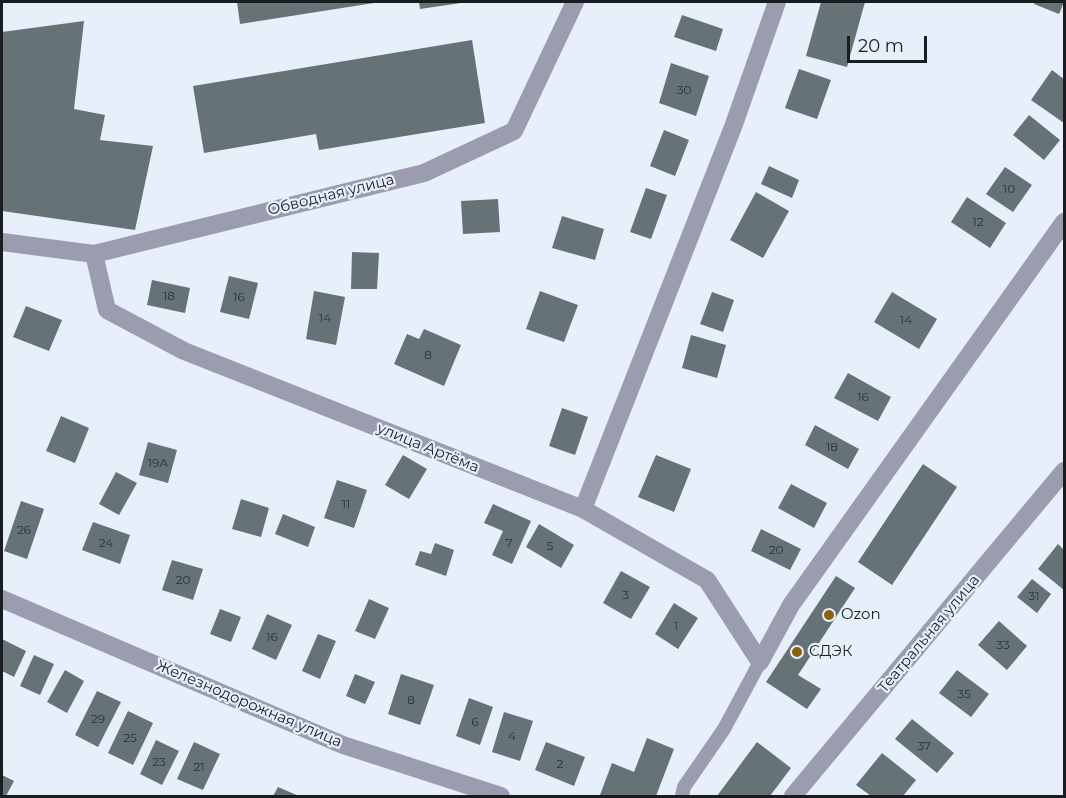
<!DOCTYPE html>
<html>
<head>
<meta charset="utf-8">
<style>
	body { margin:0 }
	#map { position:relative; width:1066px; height:798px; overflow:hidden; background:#e6effa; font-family:Montserrat,sans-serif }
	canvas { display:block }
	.frame { position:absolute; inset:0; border:3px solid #191d20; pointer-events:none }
	.scale { position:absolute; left:847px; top:36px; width:80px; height:27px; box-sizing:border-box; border:3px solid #191d20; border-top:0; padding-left:8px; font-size:18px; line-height:21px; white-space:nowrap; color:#191d20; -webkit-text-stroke:4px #e6effa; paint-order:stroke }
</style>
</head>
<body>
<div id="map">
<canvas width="1066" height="798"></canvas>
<div class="frame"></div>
<div class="scale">20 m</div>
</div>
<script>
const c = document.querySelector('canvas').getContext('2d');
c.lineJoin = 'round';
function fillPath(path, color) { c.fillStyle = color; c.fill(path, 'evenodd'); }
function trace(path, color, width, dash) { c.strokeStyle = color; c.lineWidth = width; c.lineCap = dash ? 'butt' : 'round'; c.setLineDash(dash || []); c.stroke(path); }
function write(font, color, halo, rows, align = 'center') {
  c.font = font + ' Montserrat,sans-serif'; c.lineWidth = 4.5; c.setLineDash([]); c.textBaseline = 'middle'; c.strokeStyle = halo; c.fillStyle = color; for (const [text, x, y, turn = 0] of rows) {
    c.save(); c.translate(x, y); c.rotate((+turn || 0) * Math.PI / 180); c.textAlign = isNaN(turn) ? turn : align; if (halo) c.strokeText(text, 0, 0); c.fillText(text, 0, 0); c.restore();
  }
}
fillPath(new Path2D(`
	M237,2H374V3L240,24Z
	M419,2H460L461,3L420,9Z
	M821,2H865L847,67L806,56Z
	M1035,2H1064L1059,14L1034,4Z
	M682,15L723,29L716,51L674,37Z
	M84,21L74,109L105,115L100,140L153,146L135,230L2,211V32Z
	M472,40L485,123L319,150L316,134L204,153L193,86Z
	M671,63L709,76L696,116L659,103Z
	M799,69L831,80L817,119L785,108Z
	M1052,70L1064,79V123L1031,100Z
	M1029,115L1060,140L1044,160L1013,135Z
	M664,130L689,140L675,176L650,166Z
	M769,166L799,180L792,198L761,184Z
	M1005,167L1032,185L1013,212L986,194Z
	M646,188L667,195L651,239L630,232Z
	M756,192L789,211L763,258L730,240Z
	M967,197L1006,223L990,248L951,222Z
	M498,199L500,232L463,234L461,201Z
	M562,216L604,229L595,260L552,248Z
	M352,252L379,253L377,289H351Z
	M229,276L258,283L249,319L220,312Z
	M152,280L190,288L185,313L147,305Z
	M314,291L345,297L336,345L306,339Z
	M540,291L578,305L564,342L526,329Z
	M712,292L734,300L723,332L700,324Z
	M892,292L937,319L919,349L874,322Z
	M26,306L62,320L49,351L13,337Z
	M424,329L461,345L444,386L394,364L407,334L419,339Z
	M691,335L726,345L717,378L682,368Z
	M848,373L891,397L878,421L834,398Z
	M562,408L588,417L575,455L549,446Z
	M61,416L89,428L75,463L46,451Z
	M815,425L859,449L848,469L805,445Z
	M148,442L177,450L168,483L139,475Z
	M403,455L427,469L409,499L385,485Z
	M656,455L691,469L674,512L638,497Z
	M923,464L957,487L892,585L858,562Z
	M116,472L137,483L119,515L99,504Z
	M337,480L367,490L354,528L324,518Z
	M791,484L827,503L814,528L778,508Z
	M241,499L269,508L261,537L232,529Z
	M21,501L44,509L27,559L4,551Z
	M493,504L531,521L512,564L492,555L503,531L484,523Z
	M283,514L315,527L308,547L275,534Z
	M93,522L130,535L120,564L82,550Z
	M539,524L574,545L561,568L526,547Z
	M761,529L801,549L790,570L751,551Z
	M435,543L454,550L446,576L415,565L420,551L431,554Z
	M1058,544L1064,550V590L1038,569Z
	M172,560L203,569L193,600L162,590Z
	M621,571L650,587L631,619L603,603Z
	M836,576L855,588L798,675L821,689L807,709L766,682Z
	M1032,579L1051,594L1037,613L1017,597Z
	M369,599L389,608L375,639L355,631Z
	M674,603L698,618L678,649L655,634Z
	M220,609L241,617L231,642L210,634Z
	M267,614L292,625L276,660L252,649Z
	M999,621L1027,646L1007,670L978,645Z
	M318,634L336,641L320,679L302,671Z
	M2,639L26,651L14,677L2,671Z
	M34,655L54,664L40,695L20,686Z
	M65,670L84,681L67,713L47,702Z
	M957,670L989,694L971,717L939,693Z
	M355,674L375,682L365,704L346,696Z
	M401,674L434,685L420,725L388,714Z
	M97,691L121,702L98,747L75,735Z
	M469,698L493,707L480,745L456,736Z
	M128,711L153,723L133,765L108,753Z
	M504,712L533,721L520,761L492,752Z
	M912,719L954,753L937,773L895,739Z
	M647,738L674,749L656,796L600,795L612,763L634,772Z
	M156,740L179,751L162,785L140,774Z
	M194,742L220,754L203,790L177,779Z
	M546,742L585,757L574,786L535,770Z
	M757,742L791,768L770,796H717Z
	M882,753L916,780L903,796H871L856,785Z
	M2,775L14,781L6,796H2Z
	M278,787L299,796H273Z`), '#657377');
trace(new Path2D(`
	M682,796L684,787L724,729L760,662`), '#9c9cb0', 14);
trace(new Path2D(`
	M2,242L94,254L424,173L514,131L575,2
	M94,254L107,310L184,351L583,509L707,580L760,662L791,605L1064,222
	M583,509L733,127L777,2
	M2,599L343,745L501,796
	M793,796L1064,471`), '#9c9cb0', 18);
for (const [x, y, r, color] of [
	[829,615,6,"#8d6307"],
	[797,652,6,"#8d6307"]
]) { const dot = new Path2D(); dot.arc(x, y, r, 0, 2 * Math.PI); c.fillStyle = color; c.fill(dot); trace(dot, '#e6effa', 2); }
write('12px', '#2c3236', null, [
	["30",684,90],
	["10",1009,189],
	["12",978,222],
	["18",169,296],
	["16",239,297],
	["14",325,318],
	["14",906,320],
	["8",428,355],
	["16",863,397],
	["18",832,447],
	["19А",158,463],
	["11",346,504],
	["26",24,530],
	["24",106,543],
	["7",509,543],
	["5",550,546],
	["20",776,550],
	["20",183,580],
	["3",626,595],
	["31",1034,596],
	["1",676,626],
	["16",272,637],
	["33",1003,645],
	["35",964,694],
	["8",411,700],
	["29",98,719],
	["6",475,722],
	["4",512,736],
	["25",130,738],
	["37",924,746],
	["23",159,762],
	["2",560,764],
	["21",199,767]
]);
write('15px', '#191d20', '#e6effa', [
	["Обводная улица",331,195,-14],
	["улица Артёма",428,448,22],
	["Театральная улица",929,634,-50],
	["Железнодорожная улица",249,704,23]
]);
write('15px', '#191d20', '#e6effa', [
	["Ozon",841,615],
	["СДЭК",809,652]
], 'left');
</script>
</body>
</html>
